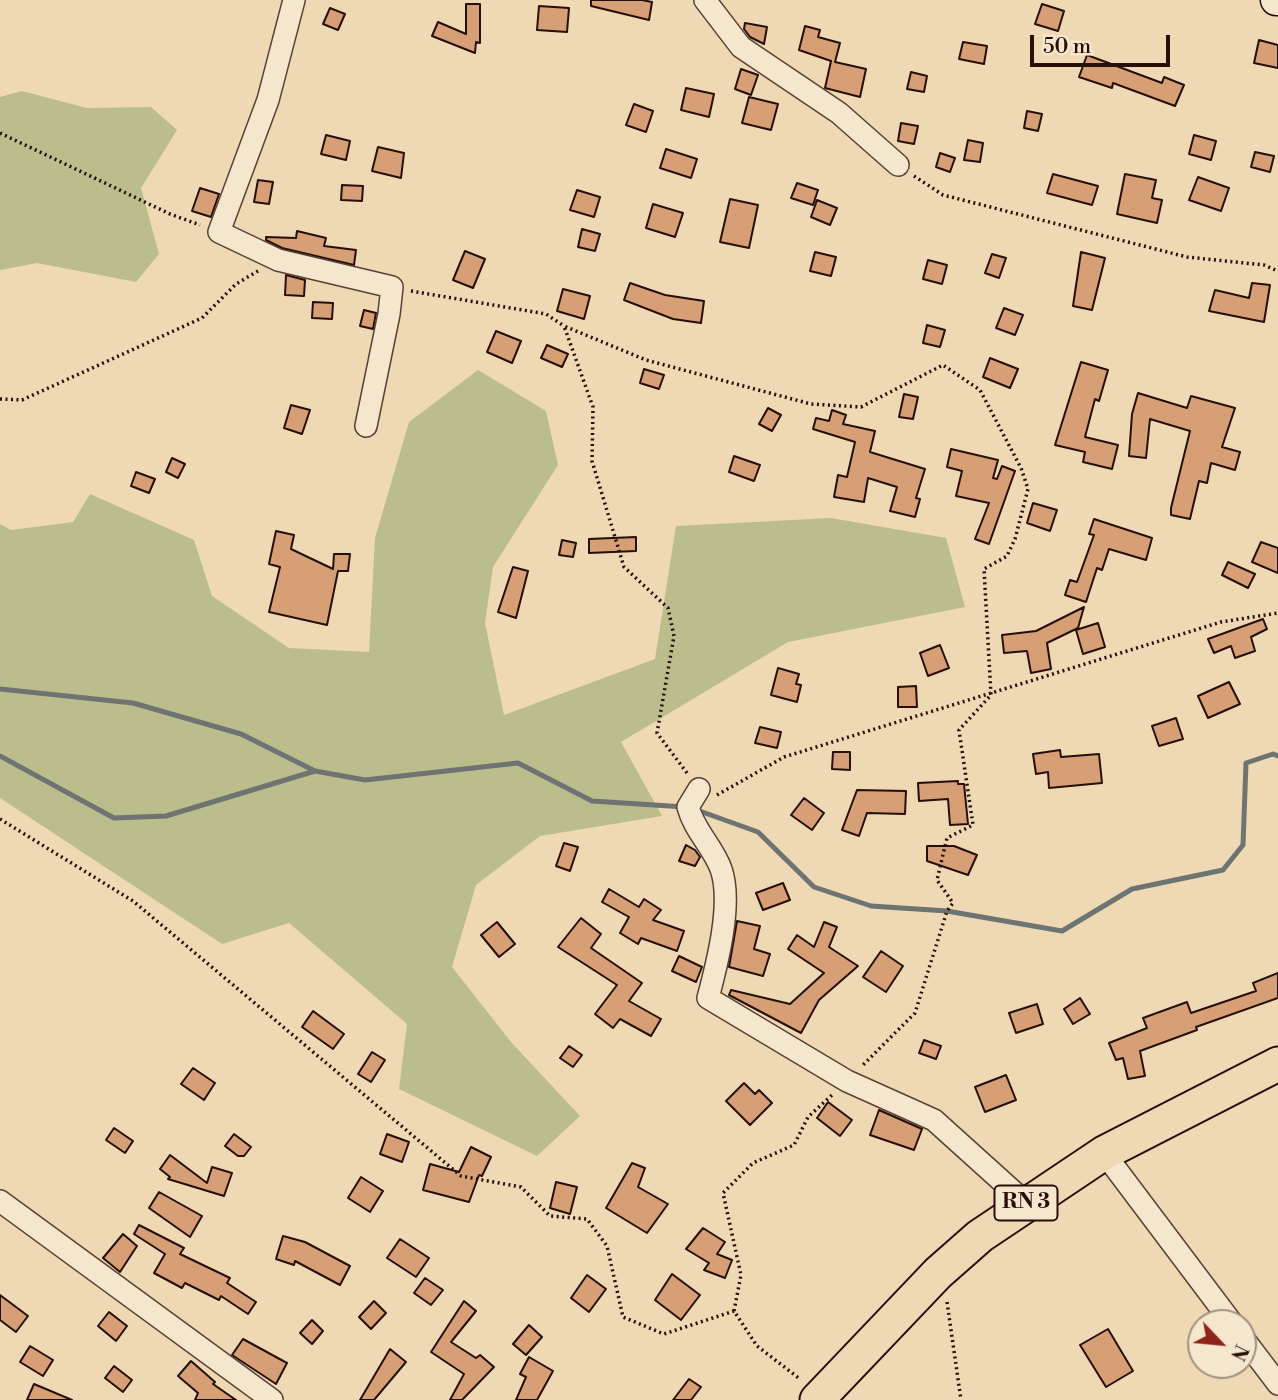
<!DOCTYPE html>
<html>
<head>
<meta charset="utf-8">
<style>
	body { margin:0 }
	#map { position:relative; width:1278px; height:1400px; overflow:hidden; background:#efd8b4; font-family:"Libre Bodoni",serif }
	canvas { display:block }
	.north { position:absolute; left:1187px; top:1309px; width:70px; height:70px; box-sizing:border-box; background:#f5e6ce; border:2px solid #a2907e; border-radius:50%; rotate:116deg; font-size:19px; font-weight:700; line-height:28px; text-align:center; color:#250f06 }
	.north::after { content:''; display:block; margin:auto; width:24px; height:32px; background:#8f2418; clip-path:polygon(50% 0,100% 100%,50% 72%,0 100%) }
	.scale { position:absolute; left:1030px; top:35px; width:140px; height:32px; box-sizing:border-box; border:4px solid #250f06; border-top:0; padding-left:9px; font-size:21px; line-height:24px; white-space:nowrap; color:#250f06; -webkit-text-stroke:5px #f5e6ce; paint-order:stroke }
</style>
</head>
<body>
<div id="map">
<canvas width="1278" height="1400"></canvas>
<div class="north">N</div>
<div class="scale">50 m</div>
</div>
<script>
const c = document.querySelector('canvas').getContext('2d');
c.lineJoin = 'round';
function fillPath(path, color) { c.fillStyle = color; c.fill(path, 'evenodd'); }
function trace(path, color, width, dash) { c.strokeStyle = color; c.lineWidth = width; c.lineCap = dash ? 'butt' : 'round'; c.setLineDash(dash || []); c.stroke(path); }
function write(font, color, halo, rows, align = 'center') {
  c.font = font + ' "Libre Bodoni",serif'; c.lineWidth = 5; c.setLineDash([]); c.textBaseline = 'middle'; c.strokeStyle = halo; c.fillStyle = color; for (const [text, x, y, turn = 0] of rows) {
    c.save(); c.translate(x, y); c.rotate((+turn || 0) * Math.PI / 180); c.textAlign = isNaN(turn) ? turn : align; if (halo) c.strokeText(text, 0, 0); c.fillText(text, 0, 0); c.restore();
  }
}
fillPath(new Path2D(`
	M22,91L87,108L151,107L177,130L141,188L159,254L136,282L37,263L0,270V97Z
	M478,370L546,411L558,465L493,567L485,623L504,715L655,659L676,526L831,518L946,538L965,607L788,642L621,742L662,816L540,836L476,885L452,967L511,1042L580,1116L537,1156L399,1089L407,1024L289,923L222,944L0,798V524L11,530L73,522L90,494L194,540L212,596L289,648L369,652L375,538L409,422Z`), '#bbbe8c');
trace(new Path2D(`
	M0,689L133,703L241,734L315,771
	M0,756L114,818L166,816L315,771L365,780L518,763L592,801L685,807
	M694,809L758,832L814,887L871,906L947,911L1062,931L1132,889L1223,870L1243,845L1246,763L1273,754L1278,756`), '#6e7471', 5);
const building = new Path2D(`
	M591,0H642L652,2L649,20L591,6Z
	M466,4H480V43L476,42L475,53L432,36L438,22L466,34Z
	M1042,4L1064,11L1058,31L1035,24Z
	M539,6L569,8L567,32L537,30Z
	M330,8L345,14L338,30L323,24Z
	M745,23L767,27L764,44L750,37L744,29Z
	M805,26L820,30L818,37L840,43L835,62L866,69L860,97L825,88L831,61L799,50Z
	M1259,40L1278,45V68L1254,63Z
	M963,42L987,46L984,64L959,59Z
	M1087,55L1162,83L1164,77L1184,85L1175,106L1113,83L1112,88L1079,77Z
	M741,69L758,75L751,95L735,89Z
	M911,72L927,76L924,92L907,89Z
	M686,88L714,94L709,117L681,110Z
	M749,97L778,104L771,130L742,123Z
	M634,104L653,111L646,132L626,125Z
	M1027,111L1042,114L1038,131L1024,128Z
	M901,123L918,126L914,144L898,141Z
	M326,135L350,141L346,160L321,154Z
	M1194,135L1216,141L1211,160L1189,154Z
	M968,140L983,143L980,162L964,160Z
	M378,147L404,153L401,178L372,171Z
	M666,149L697,159L691,178L660,168Z
	M1255,152L1274,156L1270,172L1251,167Z
	M940,153L955,158L950,172L936,167Z
	M1053,174L1098,186L1092,205L1047,193Z
	M1125,174L1156,180L1152,198L1162,200L1157,223L1117,214Z
	M1198,177L1229,188L1221,211L1189,200Z
	M258,180L273,182L269,204L254,202Z
	M797,183L818,190L813,205L791,198Z
	M342,185L363,186L362,201L341,200Z
	M200,188L219,194L211,217L192,211Z
	M577,190L600,197L594,217L570,210Z
	M730,199L758,205L749,248L720,242Z
	M817,200L837,208L830,225L811,217Z
	M653,204L683,213L675,237L646,228Z
	M582,229L600,234L595,251L578,247Z
	M297,231L326,238L324,246L356,250L354,265L282,248L266,240V237L296,238Z
	M465,251L485,259L473,288L453,280Z
	M815,252L836,257L831,276L810,271Z
	M1081,252L1105,258L1092,310L1073,306Z
	M992,254L1006,258L999,278L985,273Z
	M928,260L947,265L942,284L923,279Z
	M286,275L305,280L304,296L285,295Z
	M630,283L665,295L704,301L701,323L673,319L624,300Z
	M1252,283L1270,285L1264,322L1209,311L1215,290L1249,298Z
	M563,289L590,296L584,319L557,311Z
	M313,302L333,303L332,319L312,318Z
	M1004,308L1023,315L1015,335L996,328Z
	M364,310L376,313L373,329L360,326Z
	M927,325L945,330L940,347L923,343Z
	M496,331L521,341L512,363L487,352Z
	M547,345L568,354L562,367L541,358Z
	M990,358L1018,369L1010,388L983,377Z
	M1081,362L1108,370L1099,401L1095,399L1085,437L1118,445L1112,469L1083,462L1085,452L1055,445Z
	M644,369L664,375L659,389L640,383Z
	M1138,393L1187,408L1191,396L1235,408L1222,447L1240,452L1235,470L1211,463L1207,483L1199,481L1190,519L1171,515V508L1190,431L1150,419L1146,458L1129,456L1132,414Z
	M904,394L918,397L913,419L899,417Z
	M291,405L310,410L302,434L284,428Z
	M768,408L781,415L772,431L759,424Z
	M832,410L846,415L843,424L875,431L870,452L925,469L916,498L920,499L915,517L890,511L897,487L868,478L864,502L834,497L838,475L847,477L855,442L813,429L816,418L829,421Z
	M951,449L998,460L993,478L997,479L1002,466L1015,471L989,544L975,539L989,503L956,496L962,471L947,467Z
	M734,456L760,465L754,481L729,472Z
	M172,458L185,464L178,478L166,472Z
	M136,472L155,479L149,493L131,486Z
	M1033,503L1057,510L1050,531L1027,523Z
	M1094,519L1152,538L1146,560L1109,549L1102,570L1097,568L1086,602L1065,595L1070,580L1077,582L1094,535L1089,534Z
	M276,531L294,535L291,549L333,569L334,554H350L348,571H338L327,625L269,612L280,567L269,564Z
	M636,537V551L589,553V539Z
	M562,540L576,543L573,557L559,555Z
	M1261,542L1278,548V573L1252,562Z
	M1228,562L1255,574L1248,588L1222,575Z
	M513,567L528,571L516,618L498,612Z
	M1084,607L1078,628L1047,643L1051,669L1031,673L1027,651L1004,653L1002,635L1036,631Z
	M1263,619L1267,629L1251,637L1255,651L1235,658L1231,646L1214,653L1208,639Z
	M1098,623L1105,647L1083,654L1076,630Z
	M940,645L949,668L928,676L920,653Z
	M778,668L799,674L796,684L801,685L797,702L771,695Z
	M1229,682L1240,704L1208,718L1198,696Z
	M916,686L917,707H898V687Z
	M1176,718L1183,739L1159,746L1152,726Z
	M760,727L781,732L777,748L755,743Z
	M1060,750L1061,757L1099,754L1102,783L1049,788L1048,772L1036,774L1033,754Z
	M833,752H850V770L832,769Z
	M958,781V784H964L968,824L950,825L948,799L919,801L918,783Z
	M857,790L906,791L905,814L867,813L859,836L842,830Z
	M804,798L824,813L812,830L791,815Z
	M564,843L578,847L570,871L556,866Z
	M686,845L695,850L700,857L695,866L679,861Z
	M927,846H954L977,855L968,875L927,861Z
	M783,883L790,900L763,910L756,893Z
	M609,889L639,907L644,899L661,910L653,920L684,931L677,951L641,938L638,944L620,933L629,917L602,902Z
	M581,918L601,934L591,948L642,983L629,1001L661,1019L651,1036L620,1019L613,1028L595,1014L617,985L558,947Z
	M737,921L760,926L754,949L770,954L763,976L729,967Z
	M497,922L515,944L499,957L481,935Z
	M824,922L837,927L829,947L858,966L819,1000L801,1033L729,995L731,990L790,1004L824,973L788,949L797,935L814,947Z
	M881,951L903,966L886,992L863,977Z
	M679,956L702,967L696,982L672,971Z
	M1278,973V998L1196,1027L1197,1030L1140,1051L1145,1076L1128,1079L1123,1058L1116,1060L1109,1043L1147,1028L1143,1018L1187,1002L1191,1013L1256,991L1253,983Z
	M1080,998L1090,1014L1073,1024L1064,1009Z
	M1037,1004L1043,1024L1016,1033L1009,1013Z
	M313,1011L344,1034L333,1049L302,1027Z
	M924,1040L941,1046L936,1059L919,1053Z
	M569,1046L582,1055L573,1067L560,1058Z
	M372,1052L385,1060L371,1082L358,1074Z
	M193,1068L215,1083L204,1100L181,1084Z
	M1006,1075L1016,1100L985,1112L975,1087Z
	M744,1083L755,1094L759,1090L772,1103L750,1125L726,1101Z
	M828,1102L852,1120L840,1136L817,1118Z
	M879,1110L922,1129L914,1150L870,1135Z
	M114,1128L133,1141L125,1153L106,1140Z
	M234,1134L251,1147L244,1156H238L225,1146Z
	M387,1134L409,1142L402,1162L380,1154Z
	M471,1147L491,1157L482,1176L479,1175L469,1202L423,1190L430,1164L459,1172Z
	M170,1155L207,1183L212,1167L232,1173L224,1196L168,1179L170,1177L160,1169Z
	M632,1163L645,1168L638,1187L668,1204L647,1233L606,1208Z
	M361,1177L383,1191L370,1212L348,1198Z
	M556,1182L577,1187L570,1214L550,1208Z
	M159,1192L202,1216L190,1237L149,1208Z
	M139,1225L184,1248L180,1254L230,1278L227,1283L256,1302L248,1314L221,1296L219,1300L185,1283L182,1288L154,1273L165,1254L134,1234Z
	M703,1228L725,1242L717,1254L732,1260L725,1278L704,1270L709,1263L686,1249Z
	M123,1234L137,1246L120,1272L103,1258Z
	M283,1236L305,1242L350,1266L340,1285L295,1261L294,1265L276,1259Z
	M400,1239L429,1258L416,1277L387,1258Z
	M672,1274L700,1295L681,1320L655,1300Z
	M587,1275L606,1289L589,1312L571,1298Z
	M425,1278L443,1290L431,1305L414,1293Z
	M0,1295L28,1316L16,1332L0,1320Z
	M374,1301L386,1313L371,1329L359,1317Z
	M464,1301L476,1311L451,1342L476,1358L480,1355L494,1367L462,1400H450L464,1374L431,1352Z
	M109,1312L127,1326L116,1341L98,1326Z
	M312,1320L323,1331L312,1344L300,1333Z
	M529,1325L542,1337L526,1355L513,1344Z
	M1108,1329L1133,1371L1106,1387L1080,1345Z
	M243,1339L287,1363L276,1384L232,1355Z
	M30,1346L53,1360L43,1376L20,1362Z
	M390,1349L406,1362L374,1400H360Z
	M529,1357L553,1371L537,1400H516L526,1377L520,1374Z
	M191,1361L215,1382L213,1384L236,1400H195L198,1393L178,1376Z
	M114,1366L132,1380L123,1392L105,1378Z
	M689,1379L701,1387L691,1400H673Z
	M34,1384L72,1400H27Z`);
fillPath(building, '#d69f75');
trace(building, '#250f06', 2);
const minor = new Path2D(`
	M294,0L268,100L219,232L278,260L392,287L389,314L366,426
	M705,0L741,47L839,113L898,165
	M699,789L688,807C694,830 713,847 721,869C733,903 717,964 708,998L847,1081L934,1120L1026,1203
	M1104,1153L1232,1323
	M0,1201L272,1400
	M1243,1338L1278,1384`);
const secondary = new Path2D(`
	M1276,0H1278`);
const primary = new Path2D(`
	M817,1400L938,1273L980,1236L1104,1153L1278,1064`);
trace(minor, '#584132', 24);
trace(secondary, '#250f06', 33);
trace(primary, '#250f06', 37);
trace(new Path2D(`
	M0,133L170,214L200,225
	M914,176L943,195L1187,257L1264,265L1278,271
	M411,291L546,314L564,326
	M0,399L22,400L202,318L236,284L258,271
	M687,773L657,733L674,636L668,608L624,567L592,461L593,407L564,326L646,360L811,404L861,407L943,365L980,390L1021,468L1028,489L1015,539L1007,556L984,569L991,695L959,730L973,825L947,838L937,880L953,903L947,911L915,1013L862,1066
	M717,795L784,757L1221,622L1278,613
	M0,819L133,901L461,1176L521,1187L550,1216L587,1219L607,1246L623,1317L664,1334L734,1311L757,1346L800,1379
	M947,1302L961,1400
	M734,1311L741,1275L723,1193L753,1163L794,1145L808,1117L832,1095`), '#250f06', 3.5, [2, 3.5]);
trace(minor, '#f5e6ce', 21);
trace(secondary, '#f5e6ce', 30);
trace(primary, '#efd8b4', 33);
for (const [x, y, w] of [
	[1026,1203,63]
]) { const box = new Path2D(); box.roundRect(x - w / 2, y - 17.5, w, 35, 5); c.fillStyle = '#f5e6ce'; c.fill(box); trace(box, '#250f06', 2); }
write('bold 21px', '#250f06', null, [
	["RN 3",1026,1203]
]);
</script>
</body>
</html>
